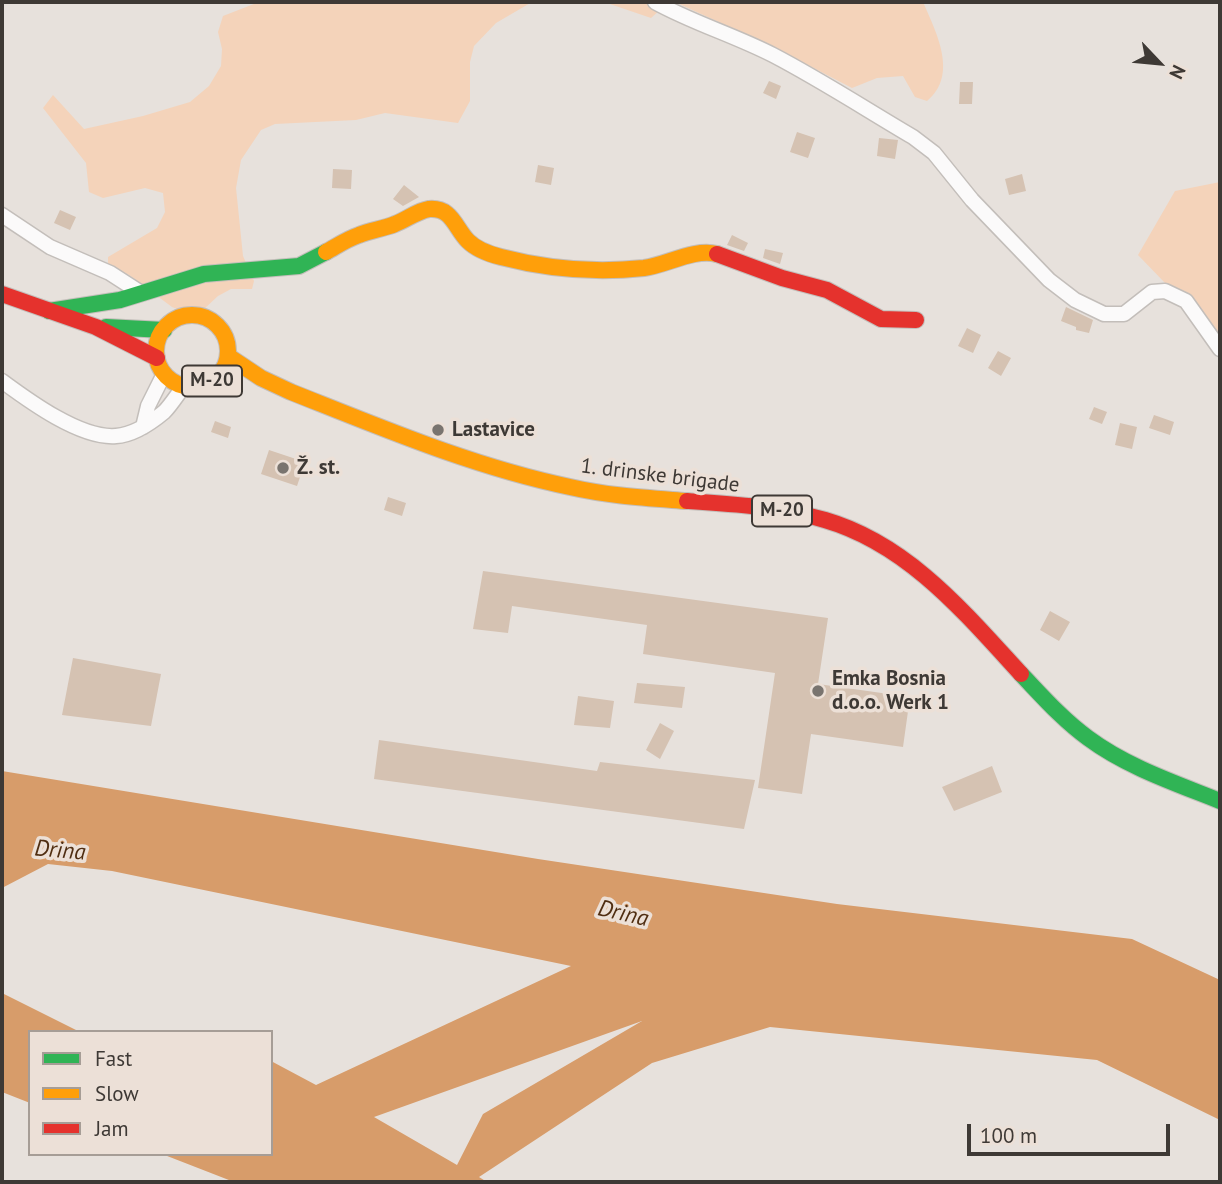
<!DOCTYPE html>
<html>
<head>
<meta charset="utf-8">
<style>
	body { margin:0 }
	#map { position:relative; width:1222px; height:1184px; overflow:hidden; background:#e7e1dc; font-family:"PT Sans",sans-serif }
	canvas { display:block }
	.frame { position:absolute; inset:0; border:4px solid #3e3935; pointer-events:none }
	.legend { position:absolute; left:28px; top:1030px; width:245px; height:126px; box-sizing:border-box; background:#ece0d7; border:2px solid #a69d96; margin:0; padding:9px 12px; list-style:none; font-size:21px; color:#3e3935 }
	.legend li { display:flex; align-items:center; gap:14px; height:35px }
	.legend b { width:35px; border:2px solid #a69d96 }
	.north { position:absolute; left:1124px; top:28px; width:70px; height:70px; -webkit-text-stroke:5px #ece0d7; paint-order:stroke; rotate:116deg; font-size:19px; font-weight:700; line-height:28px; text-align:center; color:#3e3935 }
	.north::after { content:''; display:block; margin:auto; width:24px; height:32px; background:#3e3935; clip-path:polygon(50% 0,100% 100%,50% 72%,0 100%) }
	.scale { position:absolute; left:967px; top:1124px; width:203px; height:32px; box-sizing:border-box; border:4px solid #3e3935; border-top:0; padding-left:9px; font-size:21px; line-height:24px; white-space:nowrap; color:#3e3935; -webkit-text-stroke:5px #ece0d7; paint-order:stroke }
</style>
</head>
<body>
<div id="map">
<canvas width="1222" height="1184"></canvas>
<div class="frame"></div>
<ul class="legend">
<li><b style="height:9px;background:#30b455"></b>Fast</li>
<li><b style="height:9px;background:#ff9f0a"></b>Slow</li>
<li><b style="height:9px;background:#e5322d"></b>Jam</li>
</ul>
<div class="north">N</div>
<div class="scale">100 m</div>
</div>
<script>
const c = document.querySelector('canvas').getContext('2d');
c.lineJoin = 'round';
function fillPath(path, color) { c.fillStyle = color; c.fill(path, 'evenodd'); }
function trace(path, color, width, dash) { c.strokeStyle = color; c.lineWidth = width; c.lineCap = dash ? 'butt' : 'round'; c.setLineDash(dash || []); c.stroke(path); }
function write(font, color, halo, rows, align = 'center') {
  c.font = font + ' "PT Sans",sans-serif'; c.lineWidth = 7; c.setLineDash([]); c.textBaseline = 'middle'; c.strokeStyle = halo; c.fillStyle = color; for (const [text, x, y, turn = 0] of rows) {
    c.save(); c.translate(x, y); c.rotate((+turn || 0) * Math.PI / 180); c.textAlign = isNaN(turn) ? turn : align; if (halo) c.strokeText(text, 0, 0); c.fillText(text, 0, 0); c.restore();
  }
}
fillPath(new Path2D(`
	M259,2H532L496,23L474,46L470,62V101L458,123L385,113L356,120L275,124L261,130L241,160L236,188L243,256L254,281L252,289H231L218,296L203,310L185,312L172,307L129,275L108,264V257L157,228L165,212L163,193L145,188L103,198L89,192L86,163L43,108L53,95L84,129L143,116L190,102L209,86L221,66L222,49L218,32L223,16Z
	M604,2H669L651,18Z
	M675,2H923C936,32 959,75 927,101L915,97L903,76L877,78L852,88L777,49Z
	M1220,182V339L1199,306L1188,296L1165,283L1138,255L1175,191Z`), '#f4d3ba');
fillPath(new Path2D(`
	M2,771L538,859L837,904L1132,939L1220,980V1120L1097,1060L770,1027L652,1063L479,1177L487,1182H234L162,1154H271V1061L316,1085L571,966L112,871L48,864L2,888ZM642,1021L483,1114L457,1165L374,1117Z
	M2,993L80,1032H30V1103L2,1092Z`), '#d79c6a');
fillPath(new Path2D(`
	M769,81L781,86L776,99L763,93Z
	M960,82H973L972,104H959Z
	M797,132L815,138L808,158L790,152Z
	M879,138L898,140L895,159L877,156Z
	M538,165L554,168L551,185L535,182Z
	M333,169L352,170L351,189L332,188Z
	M1022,174L1026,191L1009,195L1005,179Z
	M404,185L419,197L403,206L393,199Z
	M60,210L76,217L70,230L54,223Z
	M732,235L748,243L744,251L727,245Z
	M765,249L783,253L780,264L763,258Z
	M1066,307L1093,320L1089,333L1076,330V327L1061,321Z
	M967,328L981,335L973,353L958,346Z
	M998,351L1011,358L1001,376L988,368Z
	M1094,407L1107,412L1102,424L1089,419Z
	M1154,415L1174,422L1170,435L1149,428Z
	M215,421L231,427L228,438L211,432Z
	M1120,423L1137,427L1132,449L1115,445Z
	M269,450L305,462L297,486L261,474Z
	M388,497L406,503L402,516L384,510Z
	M483,571L828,618L818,684L910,697L903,747L811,734L802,794L758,788L775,673L643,654L647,625L512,606L508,633L473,629Z
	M1050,611L1070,622L1059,641L1040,630Z
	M73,658L161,674L151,726L62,715Z
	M637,683L685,687L682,708L634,703Z
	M578,696L614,701L610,728L574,725Z
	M660,723L674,731L660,759L646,750Z
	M379,740L597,771L600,762L755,780L744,829L374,779Z
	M992,766L1002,792L954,811L942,787Z`), '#d5c2b2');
const street = new Path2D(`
	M655,2C693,23 734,35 773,55C821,80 867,110 913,137L934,153L972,200L1049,280L1075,300L1104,314H1124L1152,292L1165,291L1186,301L1220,349
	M2,215L50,247L110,273L141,293
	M2,381C29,401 81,439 116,436C133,435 152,422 164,412C171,405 177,395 184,386
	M143,427L148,406L164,374`);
const fast = new Path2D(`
	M49,311L120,300L204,274L299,266L326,252
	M106,327L164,330
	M1021,674C1042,696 1063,720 1088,738C1127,767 1175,783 1220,801`);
const slow = new Path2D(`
	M326,252C337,246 347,239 359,235C371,230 383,229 395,224C406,220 417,211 429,209C452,207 455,228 468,241C477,250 489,254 501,257C547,269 597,273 644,268C667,265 694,248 717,254
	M156 351a36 36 0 1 1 72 0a36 36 0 1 1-72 0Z
	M228,356L261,378L291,392C382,428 474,467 570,487C609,496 648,498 687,501`);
const jam = new Path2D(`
	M717,254L782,278L827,290L881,319L916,320
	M2,294L96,327L157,358
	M687,501C733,504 781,507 825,520C908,544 965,613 1021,674`);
trace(street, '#c3beba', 17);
trace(fast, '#c3beba', 18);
trace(slow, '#c3beba', 18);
trace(jam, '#c3beba', 18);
trace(street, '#fbfafa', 14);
trace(fast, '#30b455', 16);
trace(slow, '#ff9f0a', 16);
trace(jam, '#e5322d', 16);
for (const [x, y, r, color] of [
	[438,430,7,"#79746f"],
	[283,468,7,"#79746f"],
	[818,691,7,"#79746f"]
]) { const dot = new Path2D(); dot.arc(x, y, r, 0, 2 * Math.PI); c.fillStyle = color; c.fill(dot); trace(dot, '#ece0d7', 2.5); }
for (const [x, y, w] of [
	[212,381,60],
	[782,511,60]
]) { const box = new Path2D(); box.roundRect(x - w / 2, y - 15.5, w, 31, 5); c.fillStyle = '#ece0d7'; c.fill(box); trace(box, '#3e3935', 2); }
write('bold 19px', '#3e3935', null, [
	["M-20",212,381],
	["M-20",782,511]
]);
write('bold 21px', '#3e3935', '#ece0d7', [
	["Lastavice",452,430],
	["Ž. st.",297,468],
	["Emka Bosnia",832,679],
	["d.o.o. Werk 1",832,703]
], 'left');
write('21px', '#3e3935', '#ece0d7', [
	["1. drinske brigade",660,476,7]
]);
write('italic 23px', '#502e12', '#ece0d7', [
	["Drina",60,851,5],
	["Drina",623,914,13]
]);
</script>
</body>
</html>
